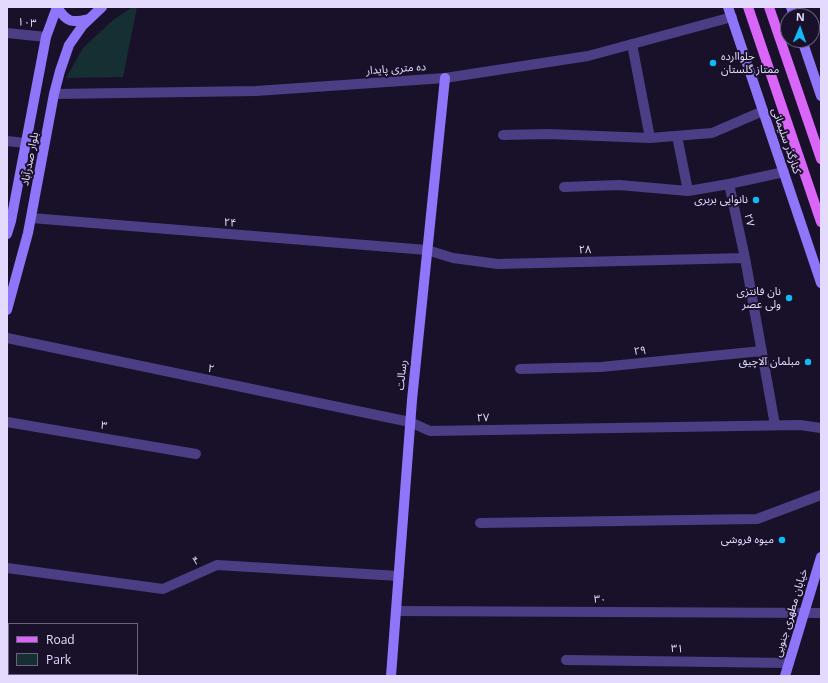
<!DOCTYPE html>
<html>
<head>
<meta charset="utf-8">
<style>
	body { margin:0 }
	#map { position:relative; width:828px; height:683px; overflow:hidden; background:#191129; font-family:"Open Sans",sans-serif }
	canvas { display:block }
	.frame { position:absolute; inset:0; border:8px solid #e4dafe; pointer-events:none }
	.legend { position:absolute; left:8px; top:623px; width:130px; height:52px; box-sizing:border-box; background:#191129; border:1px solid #6a617e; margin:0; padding:5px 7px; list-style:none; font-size:12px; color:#e4dafe }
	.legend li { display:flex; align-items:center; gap:8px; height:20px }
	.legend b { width:20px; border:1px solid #6a617e }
	.north { position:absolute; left:780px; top:8px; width:40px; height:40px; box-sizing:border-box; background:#191129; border:1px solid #6a617e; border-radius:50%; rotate:2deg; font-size:11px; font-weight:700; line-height:16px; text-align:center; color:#e4dafe }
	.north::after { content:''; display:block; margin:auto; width:14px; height:18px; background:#0fbaf5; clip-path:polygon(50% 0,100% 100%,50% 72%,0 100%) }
</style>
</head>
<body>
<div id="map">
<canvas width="828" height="683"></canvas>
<div class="frame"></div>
<ul class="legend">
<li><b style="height:5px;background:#d966f9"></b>Road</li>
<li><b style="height:11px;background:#152f32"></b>Park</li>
</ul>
<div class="north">N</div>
</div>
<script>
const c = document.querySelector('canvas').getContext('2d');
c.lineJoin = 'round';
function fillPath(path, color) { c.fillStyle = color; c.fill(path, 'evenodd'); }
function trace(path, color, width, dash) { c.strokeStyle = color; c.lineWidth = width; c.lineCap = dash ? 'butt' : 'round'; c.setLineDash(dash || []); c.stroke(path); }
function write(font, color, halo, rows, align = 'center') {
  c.font = font + ' "Open Sans","Noto Sans Arabic",sans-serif'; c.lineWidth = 4; c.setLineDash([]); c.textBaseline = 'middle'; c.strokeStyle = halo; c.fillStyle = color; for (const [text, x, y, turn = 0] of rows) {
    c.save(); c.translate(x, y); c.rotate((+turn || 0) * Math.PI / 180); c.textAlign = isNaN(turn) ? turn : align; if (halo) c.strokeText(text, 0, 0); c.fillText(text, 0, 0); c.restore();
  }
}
fillPath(new Path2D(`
	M133,7H137L123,77L66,78L83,48L113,20Z`), '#152f32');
trace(new Path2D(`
	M7,33L46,37
	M632,44L650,138L712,133L763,111
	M54,94L256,91L445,78L588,56L732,17
	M503,135L548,134L650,138
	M677,136L688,191
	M7,141L25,143
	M729,184L784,172
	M564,187L619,185L688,191L729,184L745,258L775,425
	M31,218L427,250L453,258L498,264L745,258
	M7,338L410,422L430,431L800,425L821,428
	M520,369L601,367L762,351
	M7,422L196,454
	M480,523L757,519L821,495
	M7,568L163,589L217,565L399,576
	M396,611L821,613
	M7,659L9,660
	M566,660L789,663
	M71,674L80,676`), '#4c3e85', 10);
trace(new Path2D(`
	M57,7C67,23 72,23 89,19
	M728,7L821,283
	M791,7L794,16
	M802,40L821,96
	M7,234L11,221L46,37L57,7
	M7,310L28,233L54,94L60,71L69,45L83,25L102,7
	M391,676L412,400L445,78
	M785,676L821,557`), '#8e75f9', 10);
trace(new Path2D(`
	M748,7L821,222
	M769,7L821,159`), '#d966f9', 10);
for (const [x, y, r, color] of [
	[713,63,4,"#0fbaf5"],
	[756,200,4,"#0fbaf5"],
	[789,298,4,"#0fbaf5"],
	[808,362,4,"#0fbaf5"],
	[782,540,4,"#0fbaf5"]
]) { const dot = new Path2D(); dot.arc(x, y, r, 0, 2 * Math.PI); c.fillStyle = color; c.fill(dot); trace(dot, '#191129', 1.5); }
write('11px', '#e4dafe', '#191129', [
	["۱۰۳",27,23,5],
	["ده متری پایدار",396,69,-4],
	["کنارگذر سلیمانی",786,141,71],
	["بلوار صدرآباد",30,159,-79],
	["۲۷",749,220,78],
	["۲۴",230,223,5],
	["۲۸",585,250,-1],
	["۲۹",640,351,-5],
	["۲",211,369,12],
	["رسالت",402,375,-84],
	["۲۷",483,418,-1],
	["۳",104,426,10],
	["۴",196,561,-24],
	["۳۰",600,600],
	["خیابان مطهری جنوبی",791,613,-73],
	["۳۱",677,649,1]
]);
write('11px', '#e4dafe', '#191129', [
	["حلواارده",721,57,"left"],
	["ممتاز گلستان",721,70,"left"],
	["نانوایی بربری",748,200],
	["نان فانتزی",781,292],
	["ولی عصر",781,305],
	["مبلمان آلاچیق",800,362],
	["میوه فروشی",774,540]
], 'right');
</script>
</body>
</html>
